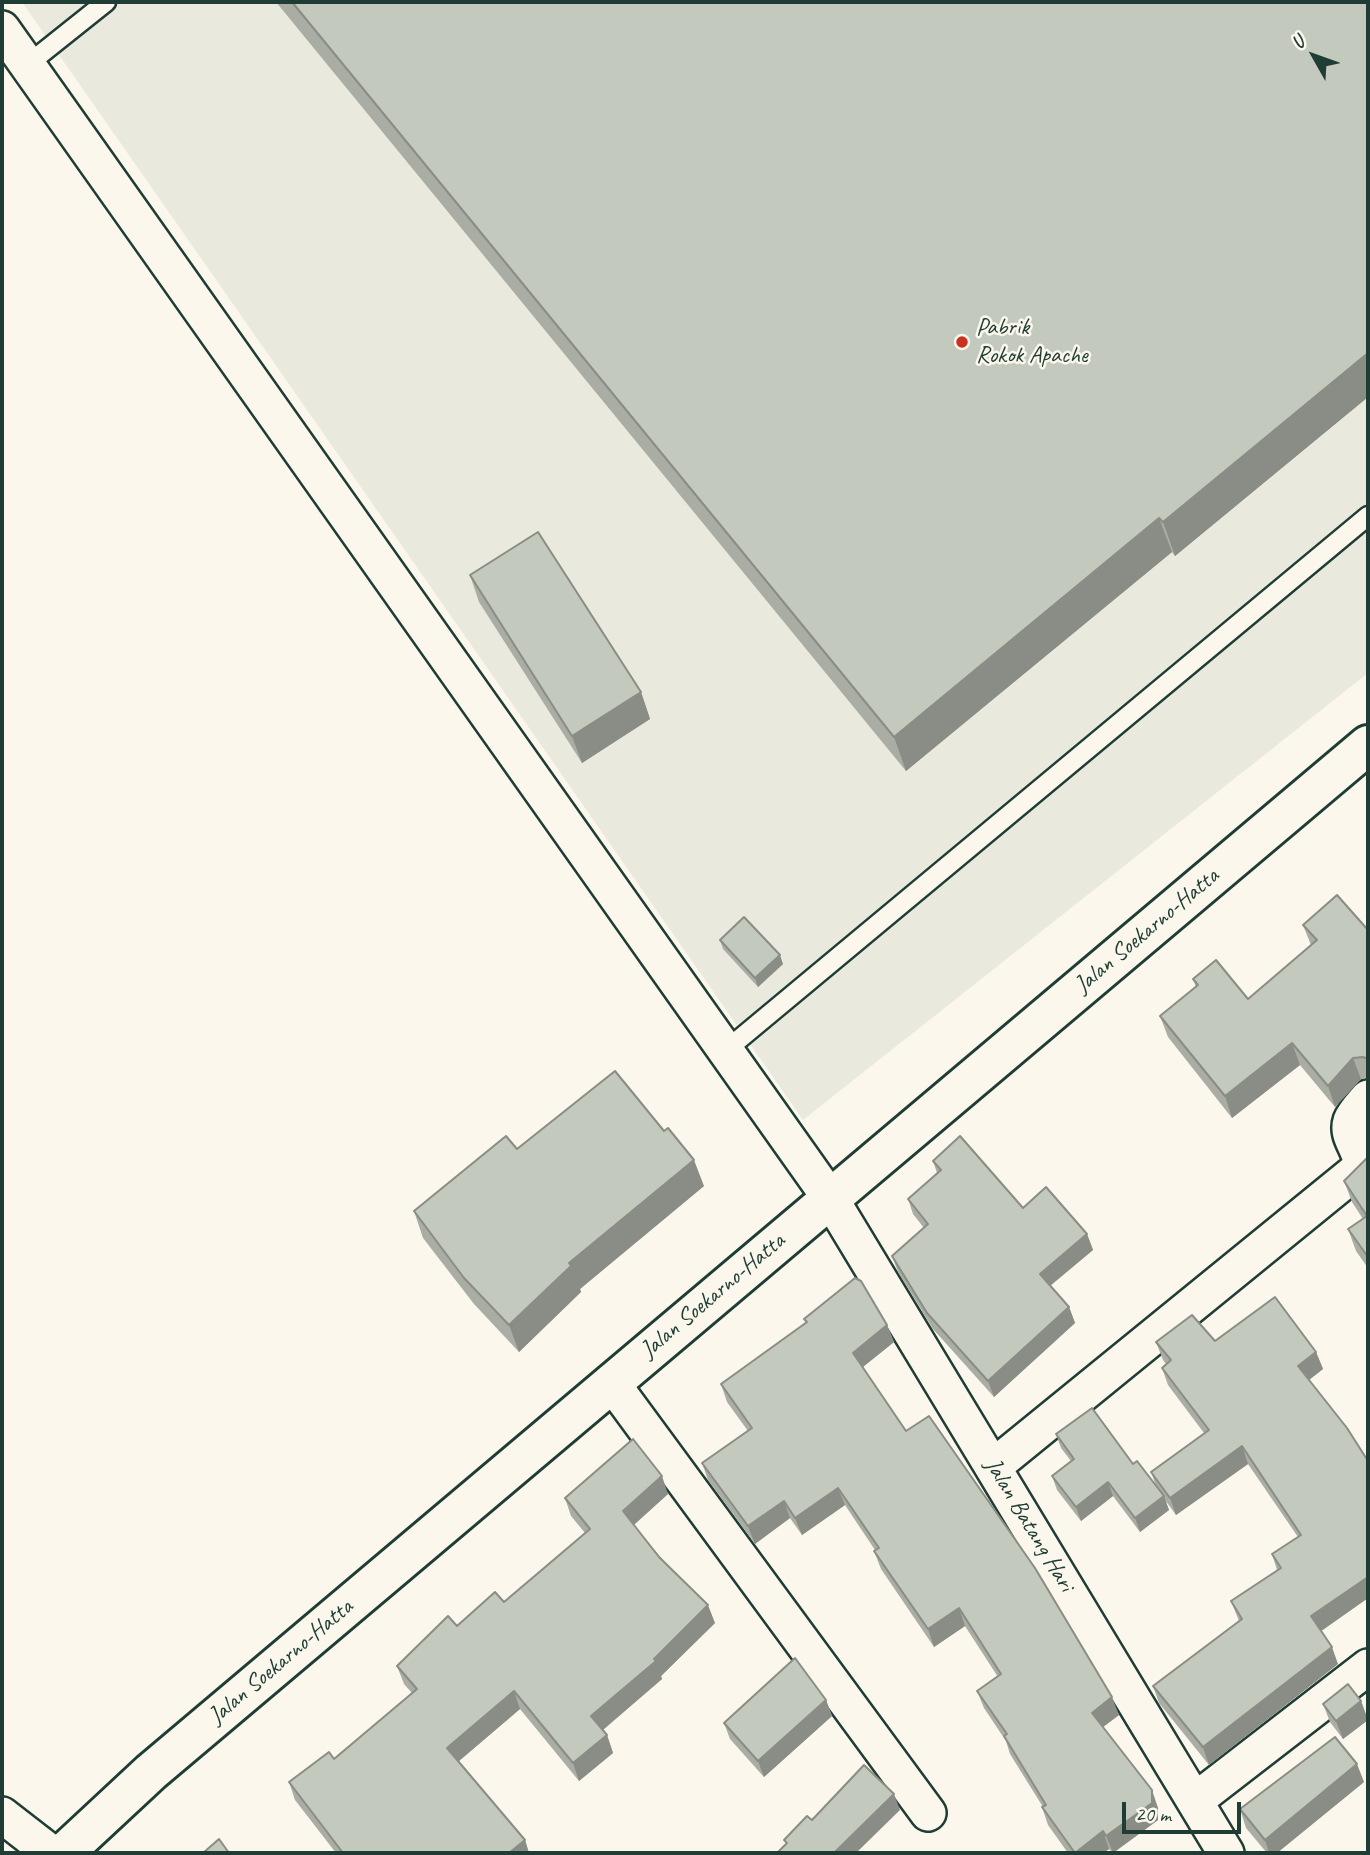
<!DOCTYPE html>
<html>
<head>
<meta charset="utf-8">
<style>
	body { margin:0 }
	#map { position:relative; width:1370px; height:1855px; overflow:hidden; background:#fbf7ec; font-family:Caveat,sans-serif }
	canvas { display:block }
	.frame { position:absolute; inset:0; border:4px solid #1f3d34; pointer-events:none }
	.north { position:absolute; left:1279px; top:21px; width:70px; height:70px; -webkit-text-stroke:5px #fbf7ec; paint-order:stroke; rotate:310deg; font-size:19px; font-weight:700; line-height:28px; text-align:center; color:#1f3d34 }
	.north::after { content:''; display:block; margin:auto; width:24px; height:32px; background:#1f3d34; clip-path:polygon(50% 0,100% 100%,50% 72%,0 100%) }
	.scale { position:absolute; left:1122px; top:1802px; width:119px; height:32px; box-sizing:border-box; border:4px solid #1f3d34; border-top:0; padding-left:9px; font-size:21px; line-height:24px; white-space:nowrap; color:#1f3d34; -webkit-text-stroke:5px #fbf7ec; paint-order:stroke }
</style>
</head>
<body>
<div id="map">
<canvas width="1370" height="1855"></canvas>
<div class="frame"></div>
<div class="north">U</div>
<div class="scale">20 m</div>
</div>
<script>
const c = document.querySelector('canvas').getContext('2d');
c.lineJoin = 'round';
function fillPath(path, color) { c.fillStyle = color; c.fill(path, 'evenodd'); }
function trace(path, color, width, dash) { c.strokeStyle = color; c.lineWidth = width; c.lineCap = dash ? 'butt' : 'round'; c.setLineDash(dash || []); c.stroke(path); }
function write(font, color, halo, rows, align = 'center') {
  c.font = font + ' Caveat,sans-serif'; c.lineWidth = 5; c.setLineDash([]); c.textBaseline = 'middle'; c.strokeStyle = halo; c.fillStyle = color; for (const [text, x, y, turn = 0] of rows) {
    c.save(); c.translate(x, y); c.rotate((+turn || 0) * Math.PI / 180); c.textAlign = isNaN(turn) ? turn : align; if (halo) c.strokeText(text, 0, 0); c.fillText(text, 0, 0); c.restore();
  }
}
fillPath(new Path2D(`
	M22,2H1368V673L803,1120Z`), '#eae9de');
const service = new Path2D(`
	M27,65L106,2
	M725,1051L1368,516`);
const minor = new Path2D(`
	M2,29L830,1198L1226,1853
	M611,1382L928,1813
	M993,1467L1359,1169C1366,1152 1345,1139 1351,1121C1354,1113 1363,1104 1368,1098
	M1196,1800L1368,1667
	M2,1815L51,1853`);
const primary = new Path2D(`
	M64,1853L151,1772L1368,745`);
trace(service, '#1f3d34', 23);
trace(minor, '#1f3d34', 40);
trace(primary, '#1f3d34', 44);
trace(service, '#fbf7ec', 18);
trace(minor, '#fbf7ec', 35);
trace(primary, '#fbf7ec', 38);
fillPath(new Path2D(`
	M276,2H1368V397L1175,556L1172,552L906,771Z
	M470,575L641,692L650,719L582,763L479,602Z
	M1303,925L1368,930V1078L1361,1079L1335,1107L1300,1065L1232,1118L1168,1037L1160,1016L1196,987L1193,979L1248,999L1311,945Z
	M720,940L783,964L758,987L723,949Z
	M517,1149L704,1186L580,1289L581,1292L519,1352L474,1304L423,1238L414,1211Z
	M1368,1157V1268L1356,1251L1348,1229L1363,1219L1352,1202L1344,1181Z
	M933,1161L1023,1208L1087,1234L1093,1250L1050,1286L1069,1307L1075,1323L994,1397L933,1329L898,1272L892,1256L924,1228L913,1214L908,1199L937,1173Z
	M804,1319L887,1325L894,1342L863,1367L906,1431L1119,1715L1103,1727L1158,1808V1820L1113,1853L1109,1849L1103,1853H1068L1048,1825L1042,1807H1043L1010,1754L1006,1741L984,1708L977,1691L998,1677L965,1626L934,1647L881,1569L874,1551L875,1550L845,1505L802,1535L790,1518L755,1544L708,1480L702,1463L748,1431L727,1402L721,1384L806,1323Z
	M1215,1341L1316,1352L1323,1369L1309,1380L1368,1461V1598L1321,1631L1338,1664L1209,1765L1159,1703L1153,1686L1239,1621L1231,1601L1277,1570L1272,1554L1298,1537L1248,1464L1176,1515L1165,1500L1169,1510L1140,1532L1113,1496L1081,1521L1057,1490L1052,1476L1071,1461L1061,1448L1056,1434L1133,1464L1156,1486L1151,1472L1204,1433L1168,1385L1162,1368L1166,1364L1163,1360L1156,1342Z
	M668,1494L634,1525L715,1623L661,1676L662,1679L603,1730L607,1735L613,1753L579,1781L520,1709L458,1762L525,1840L529,1853H336L295,1800L289,1782L334,1759L412,1693L404,1684L397,1666L457,1626L504,1602L585,1533L571,1516L565,1498Z
	M826,1700L832,1716L764,1777L730,1739L724,1723Z
	M1361,1701L1368,1720L1343,1739L1330,1722L1323,1704Z
	M1364,1782L1277,1853H1267L1246,1828L1240,1809Z`), '#a9ada3');
fillPath(new Path2D(`
	M1368,353V397L1175,556L1163,522Z
	M1159,518L1172,552L906,771L894,737Z
	M641,692L650,719L582,763L572,736Z
	M780,955L783,964L758,987L755,978Z
	M1292,1043L1300,1065L1232,1118L1225,1096Z
	M1353,1058L1361,1079L1335,1107L1328,1086Z
	M694,1160L704,1186L580,1289L581,1292L519,1352L509,1325L569,1263Z
	M1087,1234L1093,1250L1045,1290L1040,1274Z
	M1069,1307L1075,1323L994,1397L988,1381Z
	M887,1325L894,1342L859,1370L853,1353Z
	M1316,1352L1323,1369L1305,1383L1298,1366Z
	M1242,1446L1248,1464L1176,1515L1170,1498Z
	M662,1476L668,1494L629,1529L623,1511Z
	M1108,1482L1113,1496L1081,1521L1076,1507Z
	M838,1488L845,1505L802,1535L795,1518Z
	M1164,1496L1169,1510L1140,1532L1135,1518Z
	M784,1501L790,1518L755,1544L748,1526Z
	M1368,1577V1598L1317,1634L1311,1616Z
	M708,1605L715,1623L661,1676L662,1679L598,1734L591,1716L654,1659Z
	M959,1608L965,1626L934,1647L928,1629Z
	M1332,1647L1338,1664L1209,1765L1203,1747Z
	M514,1691L520,1709L453,1766L447,1748Z
	M1112,1697L1119,1715L1099,1730L1092,1713Z
	M826,1700L832,1716L764,1777L758,1761Z
	M1361,1701L1368,1720L1343,1739L1336,1721Z
	M607,1735L613,1753L579,1781L573,1763Z
	M1357,1764L1364,1782L1277,1853H1269L1265,1840Z
	M1152,1790L1158,1808V1820L1113,1853L1106,1836Z
	M894,1794L900,1810L856,1853H834Z
	M1103,1831L1109,1849L1103,1853H1075Z
	M525,1840L529,1853H509Z`), '#898d85');
const building = new Path2D(`
	M292,2H1368V353L1163,522L1159,518L894,737Z
	M538,532L641,692L572,736L470,575Z
	M1337,895L1368,930V1059L1363,1057L1353,1058L1328,1086L1292,1043L1225,1096L1160,1016L1198,985L1193,979L1216,960L1248,999L1317,940L1303,925Z
	M744,917L780,955L755,978L720,940Z
	M615,1071L664,1131L668,1128L694,1160L569,1263L571,1266L509,1325L464,1278L414,1211L506,1136L517,1149Z
	M960,1136L1023,1208L1046,1187L1087,1234L1040,1274L1069,1307L988,1381L927,1313L892,1256L928,1224L908,1199L941,1170L933,1161Z
	M1368,1157V1257L1348,1229L1367,1216L1344,1181Z
	M855,1278L861,1281L887,1325L853,1353L906,1431L929,1416L1035,1568L1112,1697L1092,1713L1152,1790V1803L1106,1836L1103,1831L1075,1853L1042,1807L1046,1805L1004,1736L1007,1734L977,1691L1001,1674L959,1608L928,1629L874,1551L879,1548L838,1488L795,1518L784,1501L748,1526L702,1463L752,1428L721,1384L807,1322L804,1319Z
	M1275,1297L1316,1352L1298,1366L1347,1428L1368,1461V1577L1311,1616L1332,1647L1203,1747L1153,1686L1242,1619L1231,1601L1281,1568L1272,1554L1301,1535L1242,1446L1170,1498L1151,1472L1209,1430L1162,1368L1171,1360L1156,1342L1192,1315L1215,1341Z
	M1092,1408L1133,1464L1137,1461L1164,1496L1135,1518L1108,1482L1076,1507L1052,1476L1074,1459L1056,1434Z
	M633,1439L662,1476L623,1511L659,1557L708,1605L654,1659L656,1661L591,1716L607,1735L573,1763L514,1691L447,1748L525,1840L509,1853H343L289,1782L329,1752L334,1759L417,1689L397,1666L448,1616L457,1626L495,1592L504,1602L590,1529L565,1498Z
	M795,1658L826,1700L758,1761L724,1723Z
	M1348,1684L1361,1701L1336,1721L1323,1704Z
	M1335,1737L1357,1764L1265,1840L1240,1809Z
	M864,1765L894,1794L834,1853H777L787,1843L784,1840L807,1816L812,1820Z
	M219,1839L229,1853H203Z`);
fillPath(building, '#c4c9be');
trace(building, '#898d85', 2);
for (const [x, y, r, color] of [
	[962,342,7,"#c8321e"]
]) { const dot = new Path2D(); dot.arc(x, y, r, 0, 2 * Math.PI); c.fillStyle = color; c.fill(dot); trace(dot, '#fbf7ec', 2.5); }
write('24px', '#1f3d34', '#fbf7ec', [
	["Pabrik",976,328],
	["Rokok Apache",976,356]
], 'left');
write('24px', '#1f3d34', '#fbf7ec', [
	["Jalan Soekarno-Hatta",1147,931,-40],
	["Jalan Soekarno-Hatta",713,1296,-40],
	["Jalan Batang Hari",1029,1525,59],
	["Jalan Soekarno-Hatta",281,1662,-40]
]);
</script>
</body>
</html>
